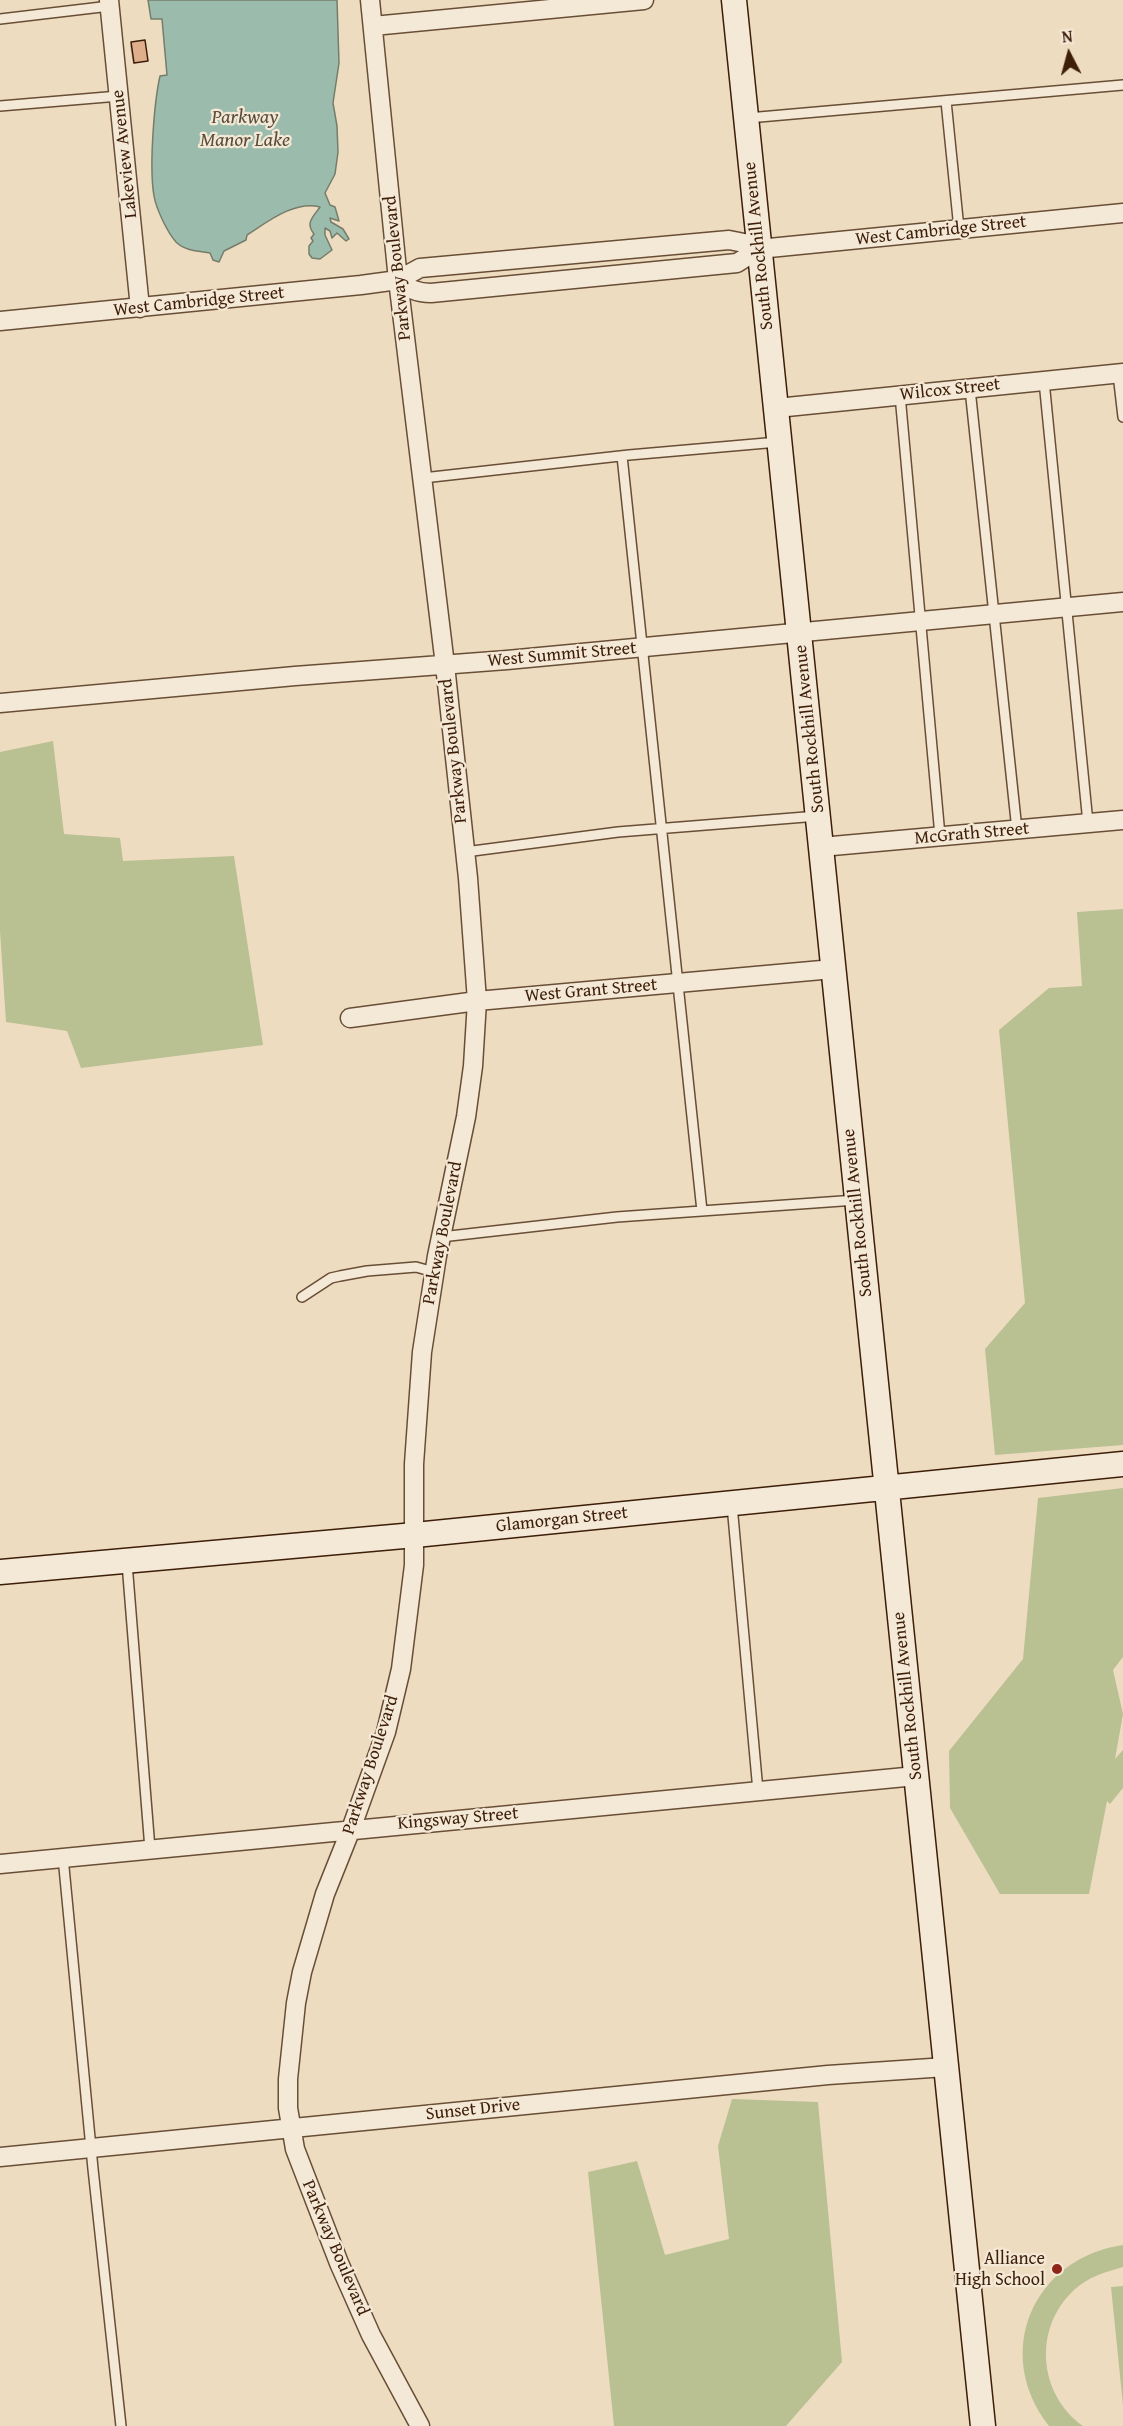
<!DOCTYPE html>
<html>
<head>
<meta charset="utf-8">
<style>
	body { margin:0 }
	#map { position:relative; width:1123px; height:2426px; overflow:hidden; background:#eedcc0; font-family:"Gentium Book Plus",serif }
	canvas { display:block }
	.north { position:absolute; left:1039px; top:24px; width:60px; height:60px; -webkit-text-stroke:4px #f4e8d6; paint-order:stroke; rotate:354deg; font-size:16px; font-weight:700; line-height:24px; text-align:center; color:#3d1e08 }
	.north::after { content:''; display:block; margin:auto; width:21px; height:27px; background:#3d1e08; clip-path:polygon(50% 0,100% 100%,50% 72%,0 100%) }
</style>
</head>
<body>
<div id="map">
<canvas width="1123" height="2426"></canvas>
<div class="north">N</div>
</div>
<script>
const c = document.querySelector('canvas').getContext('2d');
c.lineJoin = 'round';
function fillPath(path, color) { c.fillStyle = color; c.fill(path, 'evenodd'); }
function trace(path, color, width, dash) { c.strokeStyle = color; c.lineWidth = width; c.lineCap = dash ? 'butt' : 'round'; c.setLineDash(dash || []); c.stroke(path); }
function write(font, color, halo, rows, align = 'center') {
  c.font = font + ' "Gentium Book Plus",serif'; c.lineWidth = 4.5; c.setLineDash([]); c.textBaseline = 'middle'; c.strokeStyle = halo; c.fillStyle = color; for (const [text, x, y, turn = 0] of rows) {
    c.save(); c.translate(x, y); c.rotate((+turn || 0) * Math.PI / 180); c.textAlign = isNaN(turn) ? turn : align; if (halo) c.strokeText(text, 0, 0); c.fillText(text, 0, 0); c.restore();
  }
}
fillPath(new Path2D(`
	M53,741L64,834L120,838L123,861L234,856L263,1045L81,1068L67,1031L6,1022L0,931V752Z
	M1123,909V1445L995,1455L985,1349L1025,1303L999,1030L1049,988L1082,986L1077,912Z
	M1123,1488V1657L1113,1670L1123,1714L1115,1759L1123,1750V1788L1110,1804L1107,1801L1089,1894H1000L950,1808L949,1751L1023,1659L1038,1498Z
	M732,2099L818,2102L842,2362L786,2426H614L588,2172L637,2161L665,2255L729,2239L718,2146Z
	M1123,2245V2267C1105,2272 1088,2277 1074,2290C1033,2328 1038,2394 1083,2426H1049C992,2353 1033,2258 1123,2245Z
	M1123,2286V2405L1111,2287Z`), '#b9c092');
const water = new Path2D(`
	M148,0H337L339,63L333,103L337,126L338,152L335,174L325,193L330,205L335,207L339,221L330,218L331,222L343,229L349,239L346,241L337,233L332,238L330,231L325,228V235L332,250L320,259L312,258L309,254V246L313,241L311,238L314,234C305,223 313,217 320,207C295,200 267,222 247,235L246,240L224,251L219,262L213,260L210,253C198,251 185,251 176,242C167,232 156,208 154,196C149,168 154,103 160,76L167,75L162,19H151Z`);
fillPath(water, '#9bbcac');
trace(water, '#757d6a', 1.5);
fillPath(new Path2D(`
	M144,42L147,60L133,64L130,45Z`), '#0003');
const building = new Path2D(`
	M145,40L148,61L134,63L131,42Z`);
fillPath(building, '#dfae8a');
trace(building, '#3d1e08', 1.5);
const lane = new Path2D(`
	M0,19L110,6
	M946,101L959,229
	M0,106L119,96
	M748,118L1123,85
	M1118,374L1123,417
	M1044,381L1088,823
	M970,389L1017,830
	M900,395L940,836
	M622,456L702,1211
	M423,478L629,455L778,442
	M465,852L618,832L818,816
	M441,1237L617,1217L856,1200
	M302,1297L331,1278L340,1276L367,1271L416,1267L434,1272
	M732,1505L758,1791
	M127,1563L150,1849
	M63,1857L93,2169L121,2426`);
const street = new Path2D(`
	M109,0L140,308
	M370,0L398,280L445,665L468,878L477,1001L473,1066L466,1117L437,1256L422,1352L414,1464V1565L401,1669L386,1732L351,1829L325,1894L302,1972L296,2003L288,2079V2108L295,2149L339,2263L371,2335L420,2426
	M373,26L644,0
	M398,280C409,289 417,293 431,293L737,263L759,249
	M0,321L361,285L398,280L420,268L729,240L744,243L759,249L1123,213
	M777,408L1123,373
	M0,703L295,676L507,660L1123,602
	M821,847L1123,820
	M350,1018L477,1001L833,969
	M0,1864L916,1776
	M0,2157L828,2075L946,2067`);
const secondary = new Path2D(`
	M734,0L983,2426
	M0,1572L415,1535L1123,1464`);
trace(lane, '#694e36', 12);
trace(street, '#694e36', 21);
trace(secondary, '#3d1e08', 27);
trace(lane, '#f4e8d6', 9);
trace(street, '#f4e8d6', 18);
trace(secondary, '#f4e8d6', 24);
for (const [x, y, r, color] of [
	[1057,2269,6,"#8f2418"]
]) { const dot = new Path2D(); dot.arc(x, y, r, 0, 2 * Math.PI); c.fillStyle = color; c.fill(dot); trace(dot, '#f4e8d6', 2); }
write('18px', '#3d1e08', '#f4e8d6', [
	["Lakeview Avenue",125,154,-96],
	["West Cambridge Street",941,231,-6],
	["South Rockhill Avenue",759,246,-96],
	["Parkway Boulevard",398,268,-96],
	["West Cambridge Street",199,302,-6],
	["Wilcox Street",950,390,-6],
	["West Summit Street",562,655,-5],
	["South Rockhill Avenue",810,729,-96],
	["Parkway Boulevard",454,751,-96],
	["McGrath Street",972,834,-5],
	["West Grant Street",591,991,-5],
	["South Rockhill Avenue",858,1213,-96],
	["Parkway Boulevard",443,1233,-79],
	["Glamorgan Street",562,1520,-6],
	["South Rockhill Avenue",908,1696,-96],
	["Parkway Boulevard",371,1765,-72],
	["Kingsway Street",458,1819,-5],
	["Sunset Drive",473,2110,-6],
	["Parkway Boulevard",335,2248,67]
]);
write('18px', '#3d1e08', '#f4e8d6', [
	["Alliance",1045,2259],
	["High School",1045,2280]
], 'right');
write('italic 20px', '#594d39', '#f4e8d6', [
	["Parkway",245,118],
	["Manor Lake",245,141]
]);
</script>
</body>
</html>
